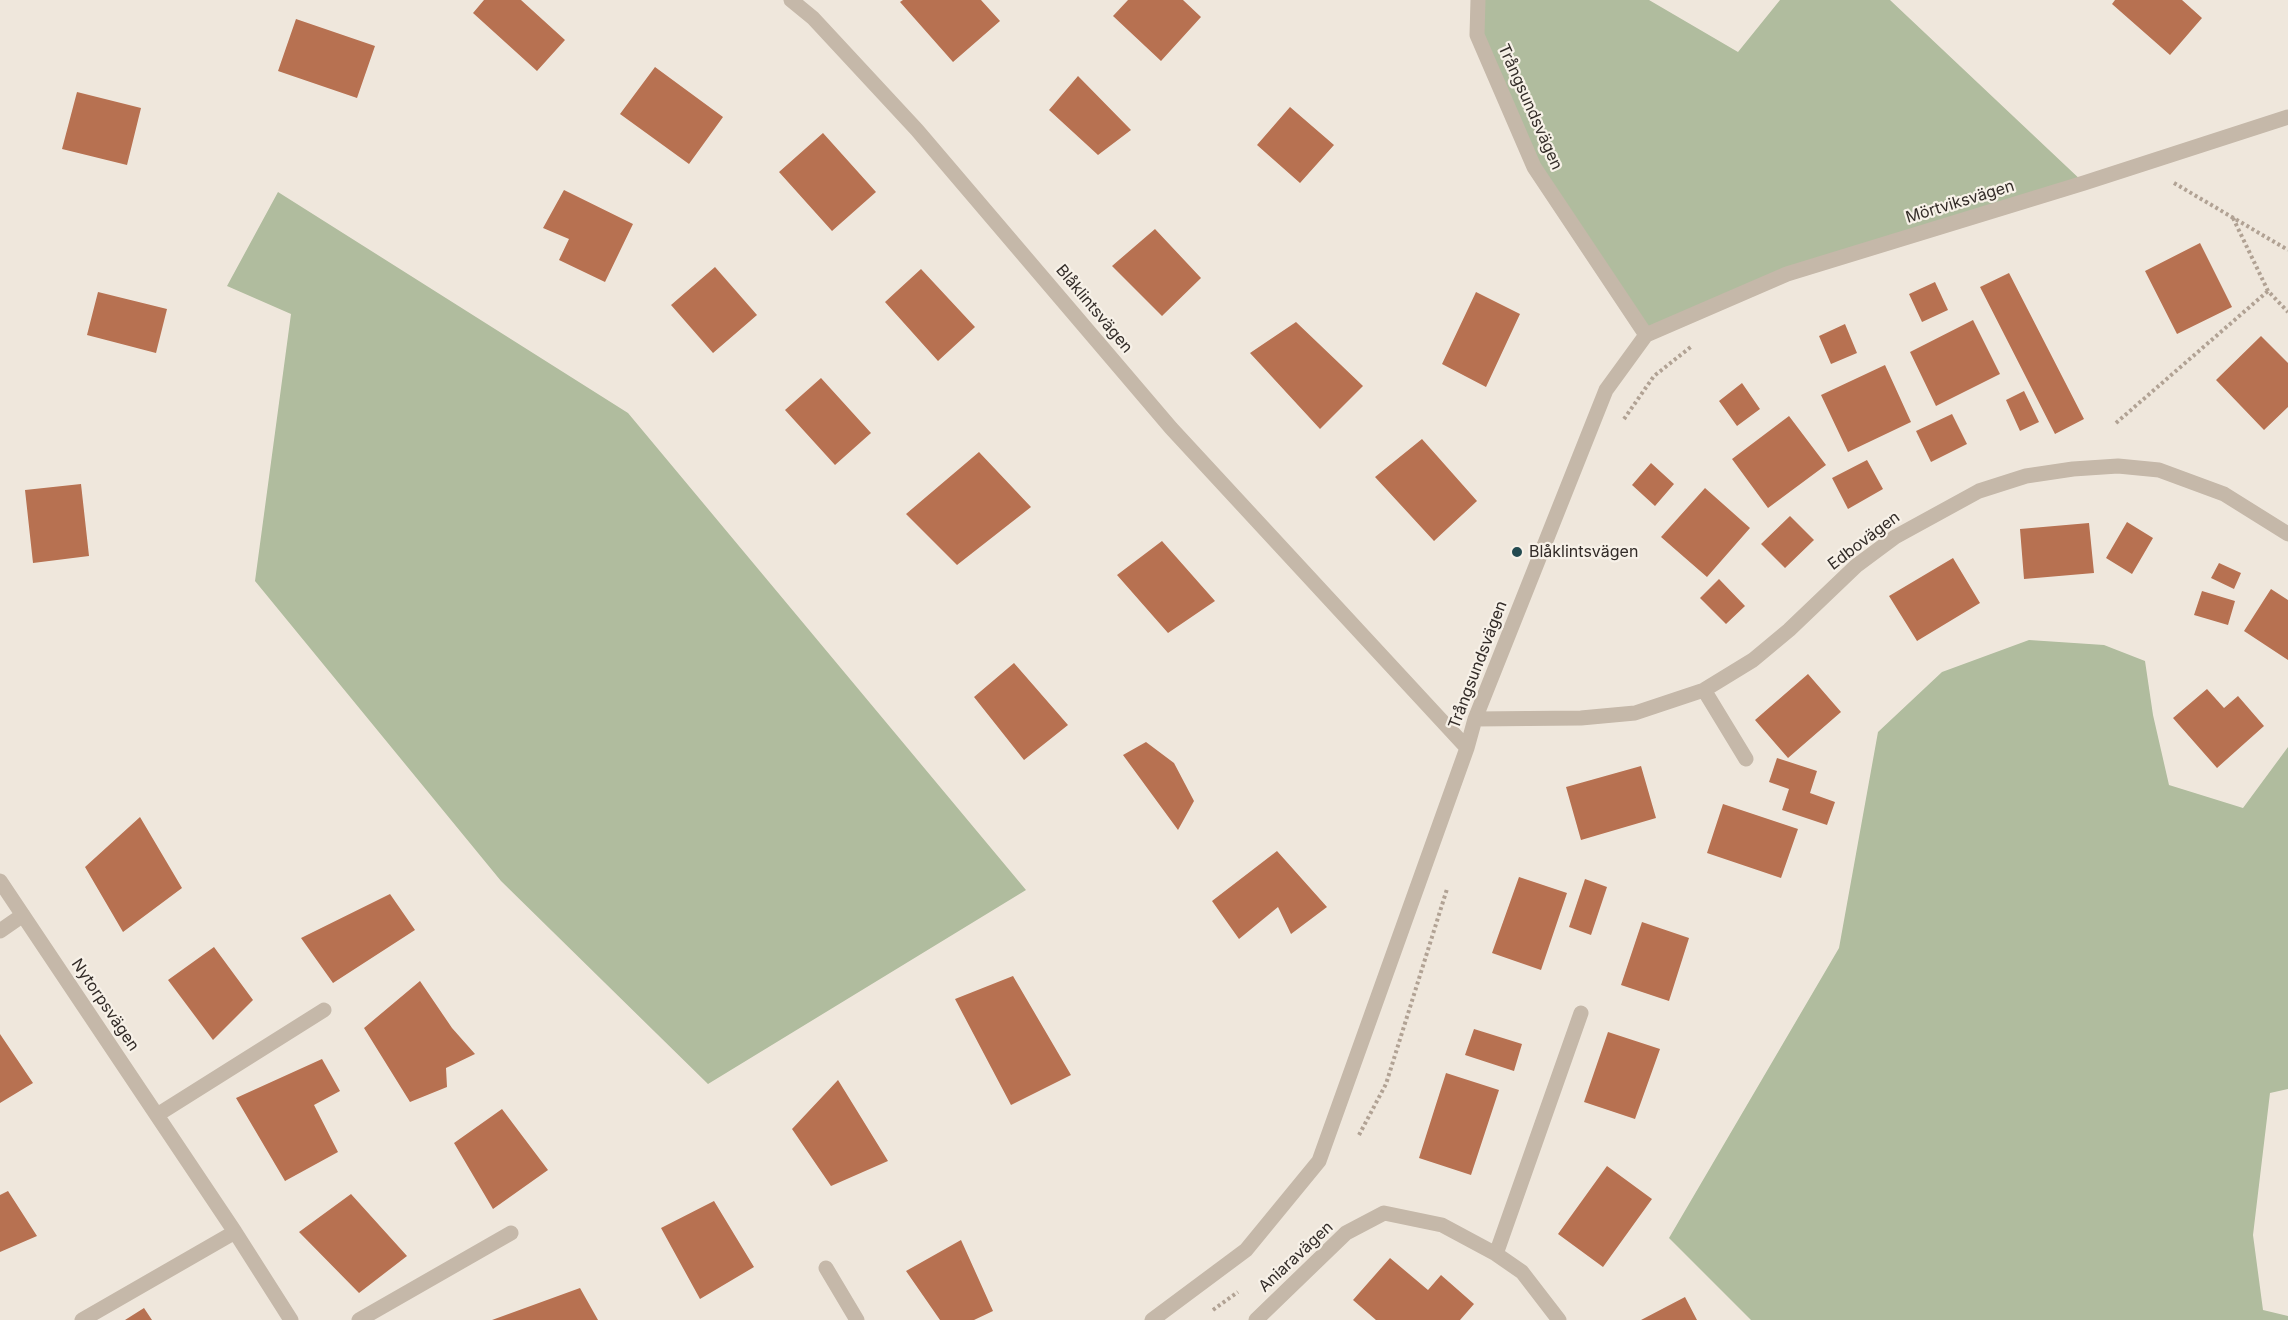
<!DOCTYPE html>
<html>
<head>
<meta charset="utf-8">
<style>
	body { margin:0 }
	canvas { display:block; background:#efe7dc }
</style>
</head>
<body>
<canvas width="2288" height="1320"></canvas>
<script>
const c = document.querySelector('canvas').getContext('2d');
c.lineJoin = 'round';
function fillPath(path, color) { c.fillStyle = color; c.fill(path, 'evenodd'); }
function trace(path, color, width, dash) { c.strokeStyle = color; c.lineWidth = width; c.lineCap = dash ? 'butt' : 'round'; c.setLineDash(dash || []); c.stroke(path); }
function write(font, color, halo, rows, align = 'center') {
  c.font = font + ' Inter,sans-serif'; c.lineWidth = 4.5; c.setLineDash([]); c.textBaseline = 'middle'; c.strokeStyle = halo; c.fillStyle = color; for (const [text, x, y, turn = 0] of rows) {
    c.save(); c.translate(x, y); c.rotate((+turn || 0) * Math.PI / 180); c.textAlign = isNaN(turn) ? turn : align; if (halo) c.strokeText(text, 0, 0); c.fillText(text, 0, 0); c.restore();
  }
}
fillPath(new Path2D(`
	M1478,0H1649L1738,52L1780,0H1890L2084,183L1787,274L1646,335L1534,167L1477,35Z
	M278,192L628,413L1026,890L708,1084L501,881L255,581L291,314L227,286Z
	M2029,640L2104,645L2145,661L2153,715L2169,785L2243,808L2288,747V1089L2270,1093L2253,1235L2263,1310L2288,1316V1320H1751L1669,1238L1839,948L1878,732L1942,672Z`), '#b0bc9e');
fillPath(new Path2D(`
	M484,0H521L565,40L537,71L473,13Z
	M903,0H981L1000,21L953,62L900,2Z
	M1128,0H1183L1201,17L1161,61L1113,16Z
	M2115,0H2182L2202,18L2170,55L2112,4Z
	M296,19L375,46L357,98L278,71Z
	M655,67L723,117L689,164L620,114Z
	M1078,76L1131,130L1098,155L1049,110Z
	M77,92L141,108L127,165L62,149Z
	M1290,107L1334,145L1300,183L1257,145Z
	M823,133L876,192L832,231L779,172Z
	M564,190L633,224L605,282L559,260L569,239L543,228Z
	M1155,229L1201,278L1162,316L1112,266Z
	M2200,243L2232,307L2177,334L2145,271Z
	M715,267L757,315L713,353L671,305Z
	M921,269L975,327L938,361L885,302Z
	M2009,273L2084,419L2055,434L1980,287Z
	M1935,282L1948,310L1922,322L1909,294Z
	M98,292L167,309L156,353L87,335Z
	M1476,292L1520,314L1486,387L1442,364Z
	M1973,320L2000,374L1936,406L1910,352Z
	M1296,322L1363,386L1320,429L1250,353Z
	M1845,324L1857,353L1831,364L1819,336Z
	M2261,336L2288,363V407L2264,430L2216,380Z
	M1885,365L1911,422L1848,452L1821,395Z
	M821,378L871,433L835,465L785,410Z
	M1742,383L1760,409L1737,426L1719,401Z
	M2024,391L2039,422L2020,431L2006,400Z
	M1952,414L1967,444L1931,462L1916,431Z
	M1789,416L1826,465L1768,508L1732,459Z
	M1422,439L1477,501L1434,541L1375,477Z
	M979,452L1031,507L957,565L906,514Z
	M1867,460L1883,489L1848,509L1832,478Z
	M1651,463L1674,484L1655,506L1632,485Z
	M81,484L89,556L33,563L25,490Z
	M1705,488L1750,528L1707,577L1661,537Z
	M1790,516L1814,540L1785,568L1761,544Z
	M2127,522L2153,538L2132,574L2106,558Z
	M2089,523L2094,573L2024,579L2020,529Z
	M1162,541L1215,601L1168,633L1117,575Z
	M1953,558L1980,603L1917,641L1889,596Z
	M2219,563L2241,573L2234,589L2211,578Z
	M1719,579L1745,606L1726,624L1700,598Z
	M2271,589L2288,600V660L2244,631Z
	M2202,591L2235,601L2228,625L2194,615Z
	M1014,663L1068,725L1024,760L974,697Z
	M1808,674L1841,712L1788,758L1755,720Z
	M2207,689L2224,708L2238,696L2264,726L2217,768L2173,718Z
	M1146,742L1174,763L1194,801L1178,830L1123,755Z
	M1777,758L1817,771L1810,793L1835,802L1827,825L1782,810L1789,789L1769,782Z
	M1641,766L1656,818L1581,840L1566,787Z
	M1723,804L1798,829L1781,878L1707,853Z
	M140,817L182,888L123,932L85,867Z
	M1277,851L1327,907L1291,934L1278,907L1239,939L1212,901Z
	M1519,877L1567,893L1541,970L1492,953Z
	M1585,879L1607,887L1591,935L1569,927Z
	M390,894L415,930L333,983L301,938Z
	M1642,922L1689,938L1669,1001L1621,985Z
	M214,947L253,1000L213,1040L168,980Z
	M1013,976L1071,1075L1011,1105L955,999Z
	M420,981L452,1028L475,1054L446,1068L447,1087L410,1102L364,1028Z
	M1474,1029L1522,1044L1514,1071L1465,1055Z
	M1608,1032L1660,1049L1635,1119L1584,1102Z
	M0,1034L33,1083L0,1103Z
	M322,1059L340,1091L314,1105L338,1152L285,1181L236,1098Z
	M1446,1073L1499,1090L1471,1175L1419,1158Z
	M838,1080L888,1161L831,1186L792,1129Z
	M502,1109L548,1170L493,1209L454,1143Z
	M1607,1166L1652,1199L1603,1267L1558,1234Z
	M8,1191L37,1236L0,1252V1195Z
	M351,1194L407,1256L359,1293L299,1232Z
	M714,1201L754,1267L700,1299L661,1228Z
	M961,1240L993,1311L974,1320H940L906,1271Z
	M1390,1258L1428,1290L1441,1275L1474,1304L1460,1320H1376L1353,1300Z
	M580,1288L598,1320H492Z
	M1685,1297L1697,1320H1641Z
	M144,1308L152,1320H125Z`), '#b77151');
trace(new Path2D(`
	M2174,183L2288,250
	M2233,218L2268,291L2288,312
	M1624,419L1654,376L1692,346
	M2116,423L2268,291
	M1359,1135L1386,1084L1447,889
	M1213,1310L1238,1292`), '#b1a294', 4, [3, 3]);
trace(new Path2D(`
	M791,0L813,18L917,130L1171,428L1467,748
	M1478,0L1477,35L1534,167L1646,335
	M1704,690L1746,759
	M1475,719L1581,718L1635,713L1704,690L1753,660L1789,630L1856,566L1895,537L1979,491L2026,476L2073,469L2118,466L2159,470L2224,494L2288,534
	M0,881L235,1232L291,1320
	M0,931L23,915
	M157,1115L324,1010
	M1496,1254L1522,1272L1559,1320
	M826,1268L857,1320
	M82,1320L235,1232
	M359,1320L511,1233
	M1152,1320L1246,1250L1319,1161L1467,748L1475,719L1606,390L1646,335L1787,274L2084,183L2288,117
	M1256,1320L1346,1233L1384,1213L1442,1225L1496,1254L1581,1013`), '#c5b8a9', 15);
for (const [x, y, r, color] of [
	[1517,552,6,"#234a50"]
]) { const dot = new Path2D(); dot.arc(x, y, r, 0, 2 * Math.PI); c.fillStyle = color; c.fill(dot); trace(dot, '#f7f1e8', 2); }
write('16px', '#332c28', '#f7f1e8', [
	["Trångsundsvägen",1530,107,66],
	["Mörtviksvägen",1960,202,-17],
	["Blåklintsvägen",1094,309,50],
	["Edbovägen",1864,541,-37],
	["Trångsundsvägen",1478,665,-69],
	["Nytorpsvägen",105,1005,56],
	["Aniaravägen",1296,1257,-43]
]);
write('16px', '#332c28', '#f7f1e8', [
	["Blåklintsvägen",1529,552]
], 'left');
</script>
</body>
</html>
